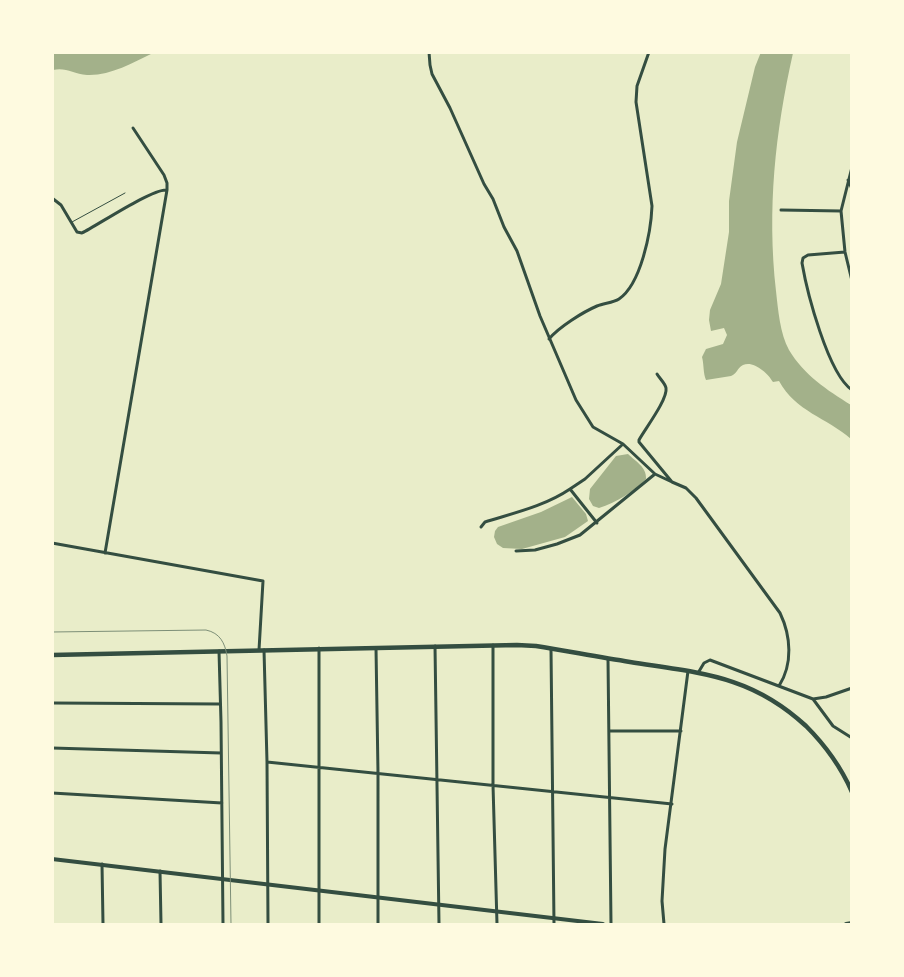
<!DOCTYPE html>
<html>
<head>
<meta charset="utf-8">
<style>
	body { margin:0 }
	#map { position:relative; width:904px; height:977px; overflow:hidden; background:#e9edc9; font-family:"IBM Plex Sans",sans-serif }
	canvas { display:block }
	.frame { position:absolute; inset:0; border:54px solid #fefae0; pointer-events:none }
</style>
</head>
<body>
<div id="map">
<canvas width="904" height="977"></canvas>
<div class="frame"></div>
</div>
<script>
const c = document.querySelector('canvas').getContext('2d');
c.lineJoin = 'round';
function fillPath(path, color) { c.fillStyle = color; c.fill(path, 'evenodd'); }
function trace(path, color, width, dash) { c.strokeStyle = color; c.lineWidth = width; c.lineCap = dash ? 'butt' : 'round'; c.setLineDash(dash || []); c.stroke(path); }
fillPath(new Path2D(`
	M53,52H153V53C132,63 110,76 87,75C73,74 66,67 53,70Z
	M761,52L793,53C775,133 767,209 776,291C778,309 780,334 789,350C804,375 827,390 851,405V439C826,417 796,412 779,381L773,382C768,373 753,360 743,365C737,368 737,374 731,376L706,380C703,373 704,364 702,357L706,349L723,344L727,335L724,328L711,331L709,320L710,310L721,284L729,232V201L737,142L755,67Z
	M628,454C635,461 647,467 646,479C634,491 616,503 599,508L593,506L589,499L590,489L616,456Z
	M572,497L586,514L588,521L565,537L522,549L503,548L497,544L494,537L495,531L498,527L541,512Z`), '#a3b18a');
trace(new Path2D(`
	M72,222L125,193`), '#344e41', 1);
trace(new Path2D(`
	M429,52L430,65L432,74L450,108L484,184L493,199L504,227L517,251L540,316L576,400L593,427L623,444L655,474L672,482
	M852,167L841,211L845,252L852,281
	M848,180L852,189
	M52,198L61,205L77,232L82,233C98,225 153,188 167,190
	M781,210L841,211
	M845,252L808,255L803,258L802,263C807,292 828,374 852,390
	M549,339C559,327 583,312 597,306C604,303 613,303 619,299C641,284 651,232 652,206L636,102L637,86L649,52
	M657,374C660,379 665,383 666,388C668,399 645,429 639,440V442L672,482L686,488L696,498L780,613C791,636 793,664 779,686
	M597,523L570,489L585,479L623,444
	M481,527L485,522C514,513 545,506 570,489
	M52,543L263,581L259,650
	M516,551L535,550L557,544L580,535L655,474
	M105,553L167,190V183L164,175L133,128
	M493,645V785L497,924
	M435,646L439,924
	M319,648V924
	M376,648L378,773V924
	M551,649L554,924
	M264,650L267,762L268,924
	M219,651L221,722L223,924
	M608,659L611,924
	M698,673L704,663L710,660L813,699L826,697L852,688
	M813,699L833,726L852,738
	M52,703L220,704
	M609,731H681
	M52,748L221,753
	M267,762L672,804
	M52,793L222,803
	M102,864L103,924
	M160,871L161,924
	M664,924L662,901L665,849L688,671`), '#344e41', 3);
trace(new Path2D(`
	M52,859L603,924
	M846,924L852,923`), '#344e41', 4);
trace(new Path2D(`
	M52,655L517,645L536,646C567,651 598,657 630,662C700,673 751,675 806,726C825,745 841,767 852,792`), '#344e41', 4.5);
trace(new Path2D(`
	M52,632L206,630C220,633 225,643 227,656L231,924`), '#7c8e77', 1);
</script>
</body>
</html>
